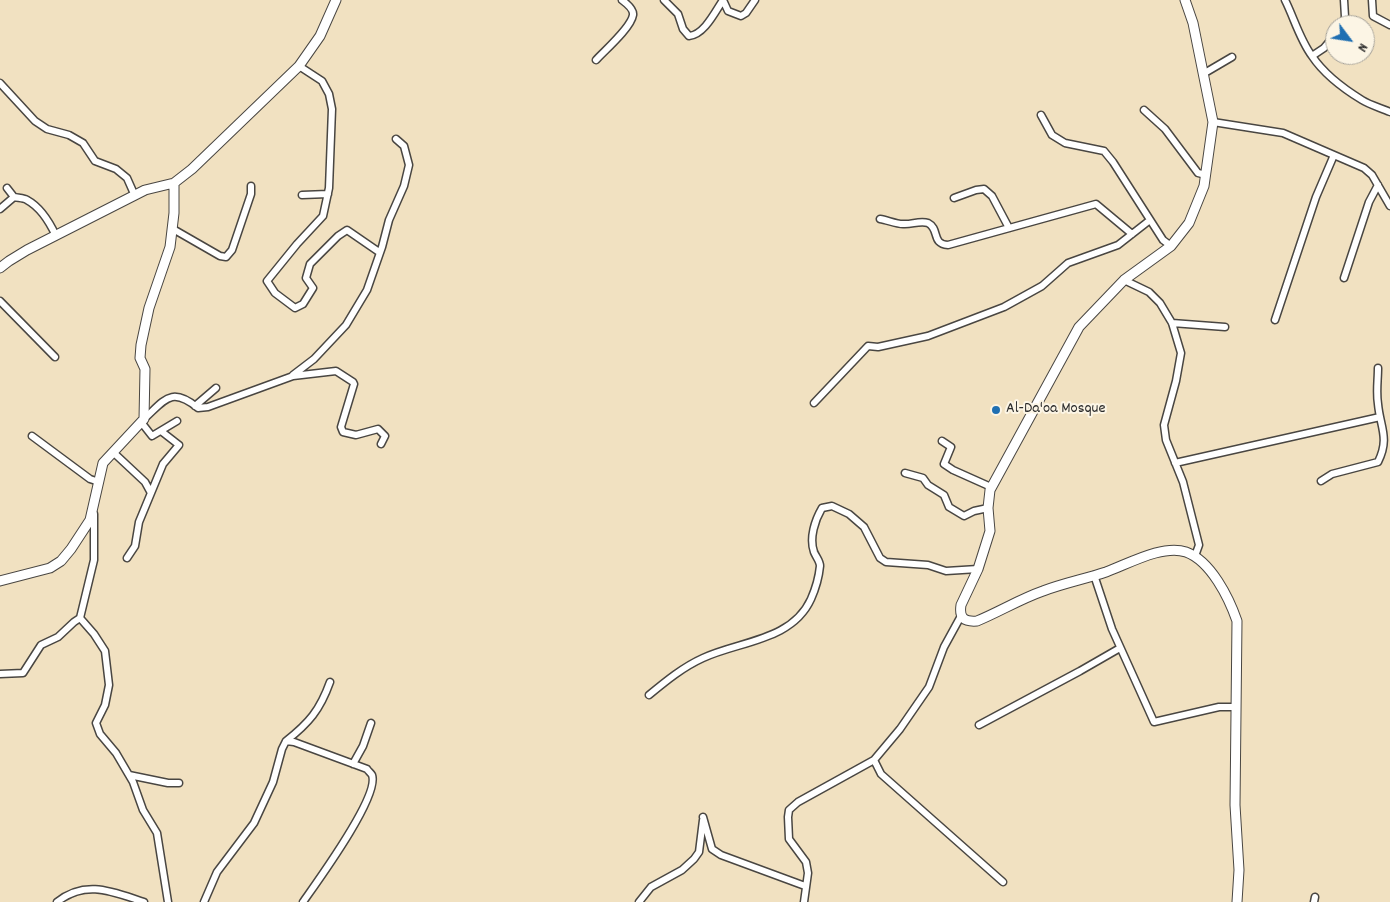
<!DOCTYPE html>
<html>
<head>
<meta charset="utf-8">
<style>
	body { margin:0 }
	#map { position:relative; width:1390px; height:902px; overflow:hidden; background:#f1e1c1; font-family:Dekko,sans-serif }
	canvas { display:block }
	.north { position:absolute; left:1325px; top:15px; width:50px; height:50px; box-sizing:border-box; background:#fcf5e5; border:1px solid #a8a49b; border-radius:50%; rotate:121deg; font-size:14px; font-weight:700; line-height:20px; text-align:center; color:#2b2b2b }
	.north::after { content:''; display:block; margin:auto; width:18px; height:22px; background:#1f6fb2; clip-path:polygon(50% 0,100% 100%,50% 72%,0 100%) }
</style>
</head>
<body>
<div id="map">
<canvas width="1390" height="902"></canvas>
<div class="north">N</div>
</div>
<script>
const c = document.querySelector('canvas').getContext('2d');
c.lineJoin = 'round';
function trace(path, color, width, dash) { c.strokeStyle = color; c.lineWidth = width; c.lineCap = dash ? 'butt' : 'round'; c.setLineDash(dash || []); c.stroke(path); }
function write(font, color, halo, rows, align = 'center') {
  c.font = font + ' Dekko,sans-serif'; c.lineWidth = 4; c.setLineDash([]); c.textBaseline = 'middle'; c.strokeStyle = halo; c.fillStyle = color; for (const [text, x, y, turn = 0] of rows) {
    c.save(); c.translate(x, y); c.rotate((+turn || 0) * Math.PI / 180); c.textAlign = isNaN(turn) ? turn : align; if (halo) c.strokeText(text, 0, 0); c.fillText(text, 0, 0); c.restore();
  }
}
const street = new Path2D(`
	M664,0L678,14L683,29L689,36C704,35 715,12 723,0
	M723,0L728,11L741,16L746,13L755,0
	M1285,0C1294,18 1300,40 1312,56C1324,74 1344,89 1362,100C1370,105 1381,108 1390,112
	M1372,0L1373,16L1390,25
	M1342,25L1345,17L1344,0
	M1312,56L1324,48L1335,35
	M596,60C604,51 631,28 633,15C634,9 626,3 622,0
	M299,66L322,81L329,94L332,109L329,188L323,216L297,244L267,281L275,293L295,308L303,304L313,288L306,278L310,264L338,236L347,230L379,252
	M1203,74L1232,57
	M0,83L35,121L47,129L69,135L83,143L95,161L116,169L127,178L135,196
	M1144,110L1165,129L1198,173L1206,175
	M1041,115L1052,135L1065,143L1104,151L1113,162L1163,240L1171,246
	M1213,122L1283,133L1364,168L1372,175L1390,206
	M7,188L14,197C18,198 24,198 27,200C40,207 50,223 56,236
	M302,195L328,194
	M954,198L976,190L984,189L992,196L1009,228
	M0,209L14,197
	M880,219C887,220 896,224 903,224C911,225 920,220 928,223C940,229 931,244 948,245L1096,204L1132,234
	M173,229L220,256L226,257L232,250L251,194V186
	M1344,278L1369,202L1378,185
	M1124,280L1149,292L1160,303L1172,323L1181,353L1176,381L1164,425L1166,440L1183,482L1199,545L1195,556
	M0,301L55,357
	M1275,320L1316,197L1334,155
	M1172,323L1225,327
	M293,375L314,359L346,325L367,290L382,247L389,220L404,186L409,165L404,146L396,139
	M814,403L868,346L878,347L928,336L1004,307L1042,286L1068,263L1118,245L1150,220
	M195,406L216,388
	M144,419C165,400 171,386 198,408L208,407L293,376L336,371L353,382L354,384L341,427L343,432L356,435L378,429L385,436L381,444
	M141,422L152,436L177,421
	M32,436L90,479L99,482
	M942,441L951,447L944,464L953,470L991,487
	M114,453L145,482L151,493L139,522L135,546L127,558
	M1175,463L1380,417
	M905,473L923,478L928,485L944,495L949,507L964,516L974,511L988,508
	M1321,481L1332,474L1378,462C1390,438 1380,427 1378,404C1376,392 1378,380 1378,368
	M151,493L163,464L179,445L161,431
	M1094,575L1112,629L1154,722L1219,707H1236
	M80,618L94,634L105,651L109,685L105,705L96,723L100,734L116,753L133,782L143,810L157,833L168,902
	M0,674L23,673L41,645L58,637L74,622L80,618L94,560V514
	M649,695C666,681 683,667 703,658C739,641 792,641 811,599C815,590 819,576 820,566C820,561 816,557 814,552C809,538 815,520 822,508L832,506L849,514L864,527L880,558L886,562L928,565L946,571L978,569
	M979,725L1080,671L1120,648
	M286,741C309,723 320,710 330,682
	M874,760L881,774L1003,882
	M353,764L363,746L371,723
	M129,775L168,783H179
	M703,817L712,849L721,855L805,886
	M57,902C86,879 113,892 144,902
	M204,902L217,872L254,823L273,782L282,749L286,741L294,742L367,769C368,771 371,773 372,775C380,796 317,882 303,902
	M639,902L651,887L682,870L694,859L699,852L703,820
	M804,902L808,873L806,862L789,839L788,817L789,810L798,802L874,760L900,729L929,687L944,647L961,616
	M1314,902L1315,897`);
const secondary = new Path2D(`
	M1185,0L1193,23L1213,122L1204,186L1189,223L1171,246L1124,280L1079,327L990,490L988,508L990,531L978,569L961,605C959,618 964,622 977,621C999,612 1020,599 1043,591C1064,583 1085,579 1106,572C1128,564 1163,544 1186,552C1211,561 1229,598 1237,621L1235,805L1239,870L1237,902
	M0,268L9,261L27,250L145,190L174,183L192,169L299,66L320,36L336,0
	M0,581L50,568L61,561L71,549L90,520L103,463L144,419L145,369L140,358L141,345L149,308L170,247L174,213V183`);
trace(street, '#494642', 9);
trace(secondary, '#494642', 11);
trace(street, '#fff', 6);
trace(secondary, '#fff', 9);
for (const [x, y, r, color] of [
	[996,410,5,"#1f6fb2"]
]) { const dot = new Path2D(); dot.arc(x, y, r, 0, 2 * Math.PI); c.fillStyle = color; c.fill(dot); trace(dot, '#fcf5e5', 2); }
write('16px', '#2b2b2b', '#fcf5e5', [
	["Al-Da'oa Mosque",1006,410]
], 'left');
</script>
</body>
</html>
